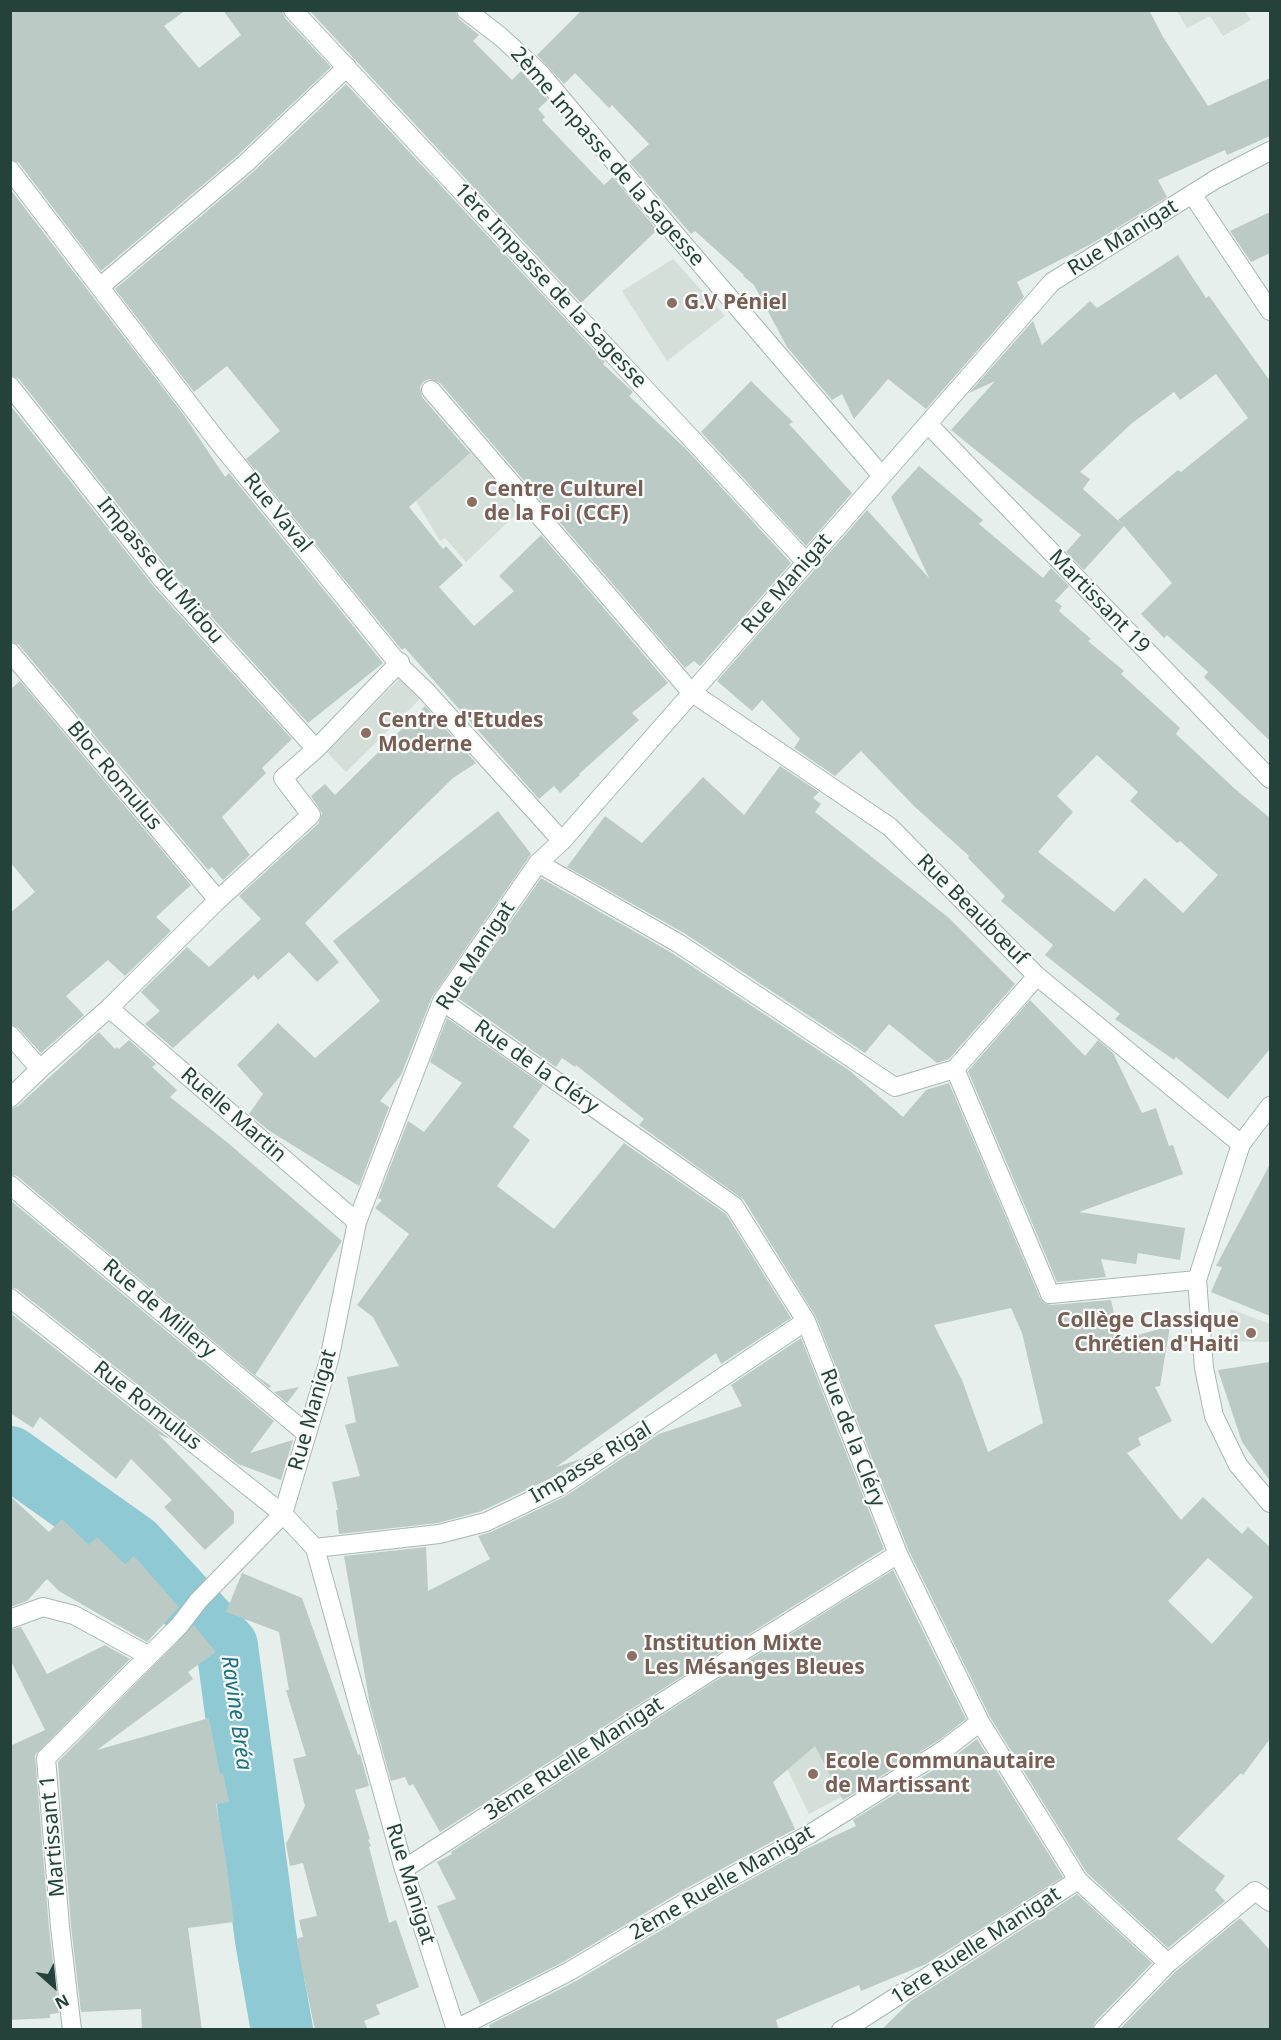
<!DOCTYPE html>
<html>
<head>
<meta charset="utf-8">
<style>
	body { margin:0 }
	#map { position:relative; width:1281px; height:2040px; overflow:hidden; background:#e6efeb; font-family:"Noto Sans",sans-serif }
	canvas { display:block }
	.frame { position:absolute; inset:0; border:12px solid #24423a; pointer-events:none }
	.north { position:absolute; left:24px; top:1956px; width:60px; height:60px; -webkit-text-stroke:4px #f7fbf9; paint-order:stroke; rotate:153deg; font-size:16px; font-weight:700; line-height:24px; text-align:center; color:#24423a }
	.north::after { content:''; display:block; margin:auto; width:21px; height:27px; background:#24423a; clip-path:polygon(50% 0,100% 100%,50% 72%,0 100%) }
</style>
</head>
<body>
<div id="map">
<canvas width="1281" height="2040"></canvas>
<div class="frame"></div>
<div class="north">N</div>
</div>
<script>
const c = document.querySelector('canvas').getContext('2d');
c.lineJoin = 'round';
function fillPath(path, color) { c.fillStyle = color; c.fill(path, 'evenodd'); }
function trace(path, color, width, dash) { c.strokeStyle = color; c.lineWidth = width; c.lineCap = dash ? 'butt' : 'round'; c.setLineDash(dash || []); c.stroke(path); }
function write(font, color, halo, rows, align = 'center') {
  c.font = font + ' "Noto Sans",sans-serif'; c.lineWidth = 4.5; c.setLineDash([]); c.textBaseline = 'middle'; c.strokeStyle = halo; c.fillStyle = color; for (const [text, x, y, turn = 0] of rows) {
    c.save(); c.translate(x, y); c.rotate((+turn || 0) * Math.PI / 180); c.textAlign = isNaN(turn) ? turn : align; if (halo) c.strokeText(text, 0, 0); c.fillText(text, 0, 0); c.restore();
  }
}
fillPath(new Path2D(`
	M1177,11H1245L1251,20L1223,36L1210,16L1187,28Z
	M673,259L725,316L667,361L622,291Z
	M475,442L528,503L466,562L445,538L440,541L416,501Z
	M401,677L422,697L346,772L327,752Z
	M1230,1309L1270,1324V1342L1231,1341Z
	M817,1737L847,1794L809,1814L780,1754Z`), '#d4dfda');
trace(new Path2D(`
	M10,1457L134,1545L227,1646L266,1940L282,2030`), '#8ec9d4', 62);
fillPath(new Path2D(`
	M10,10H186L164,26L199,68L241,35L223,10H282L285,18L331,67L237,156L101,271L19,163L10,159Z
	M309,10H455L459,19L479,35L473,41L512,80L521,71L548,100L538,109L545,117L542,120L604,185L613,177L657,230L581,303Z
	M582,10H1149L1163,37L1208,106L1270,78V136L1227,155L1225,150L1158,180L1167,197L1091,244L1017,282L1024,297L926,409L888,379L854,419L842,394L832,400L787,347L754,285L743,276L744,275L695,231L691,234L629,162L649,144L612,105L609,108L575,73L564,84L537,55Z
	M346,84L605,362L603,364L633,392L629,396L685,448L791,563L700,666L694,661L685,668L440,383L429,379L423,382L420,387L422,397L470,453L409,507L443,549L446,546L463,565L439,587L474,626L514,591L499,576L541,535L668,683L632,713L639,720L579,774L580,775L560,793L554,786L539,799L405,648L402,650L246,459L280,431L227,366L194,392L115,289L252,173Z
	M10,189L183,414L225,477L229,473L383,663L308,723L171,572L19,379L10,375Z
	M1270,212V253L1251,262L1230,231Z
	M1178,255L1206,298L1209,296L1270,381V741L1204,677L1208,672L1167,635L1164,638L1141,614L1172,583L1124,526L1084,570L1066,552L1081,535L951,430L995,381L969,393L1033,321L1042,345L1090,301L1097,308ZM1216,374L1248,418L1181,472L1178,470L1118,520L1124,526L1083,489L1090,479L1080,472L1131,424L1174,392L1180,400Z
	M751,381L793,422L789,424L852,493L806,546L701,432Z
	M10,405L154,587L292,739L262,768L266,773L222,817L250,855L223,880L212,867L208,870L19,645L10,641Z
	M919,466L983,520L979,524L1043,578L1051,568L1069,586L1055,601L1062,606L1059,611L1091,639L1088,641L1124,671L1121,674L1180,728L1176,734L1235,789L1270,818V1049L1228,1099L1176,1057L1174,1060L1115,1019L1120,1014L1045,955L1053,945L1001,901L1005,896L968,858L969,856L914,806L861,751L835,776L794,748L800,739L762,700L752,711L717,681L867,510L929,578L891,497ZM1097,755L1138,792L1130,801L1177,843L1180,841L1218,875L1183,913L1145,878L1114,912L1038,852L1073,812L1057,796Z
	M20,681L191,885L156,917L171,931L125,976L108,960L66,996L84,1015L41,1053L18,1028L10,1024V913L35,892L10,862V690Z
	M425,706L476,763L453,778L305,923L339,962L317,982L289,952L258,980L254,975L173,1048L145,1024L160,1011L141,992L187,947L209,967L261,919L239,896L319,823L322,813L311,796L325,784L335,795Z
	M780,766L819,792L813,798L821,804L815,812L949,918L1015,984L949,1059L937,1063L889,1024L865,1053L684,933L567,867L605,816L642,843L703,777L744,815Z
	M498,811L531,854L432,997L401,1075L380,1101L389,1107L359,1186L268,1130L249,1114L263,1094L237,1065L278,1023L315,1058L380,1001L333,941Z
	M541,878L672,953L850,1071L903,1117L926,1090L949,1083L1040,1298L1044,1303L1051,1305L1111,1300L1120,1340L1170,1326L1160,1386L1155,1387L1172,1421L1138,1438L1141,1445L1127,1453L1181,1520L1203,1497L1242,1534L1248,1527L1270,1547V1739L1243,1775L1241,1773L1177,1839L1225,1876L1215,1890L1225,1901L1168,1948L1087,1873L990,1717L908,1549L816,1317L744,1200L639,1125L644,1119L576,1065L575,1067L562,1058L556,1067L458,998ZM1011,1308L1022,1333L1043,1423L988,1452L962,1380L934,1325ZM1208,1558L1253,1597L1212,1644L1168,1601Z
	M1030,1000L1085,1056L1098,1040L1113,1053L1142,1113L1156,1108L1169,1146L1173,1145L1183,1174L1079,1212L1185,1228L1180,1260L1138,1253L1136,1264L1101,1259L1106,1277L1057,1282L968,1071Z
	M447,1018L543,1085L513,1127L530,1140L497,1186L554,1229L624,1143L726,1214L791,1318L721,1364L716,1353L556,1467L581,1459L553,1477L482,1511L438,1523L339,1534L336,1510H338L332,1482L360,1476L345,1425L356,1422L347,1377L399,1366L373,1317L357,1305L409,1234L375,1208L382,1200L378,1198L408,1121L424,1132L462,1083L430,1062Z
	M99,1032L115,1049L117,1047L119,1049L129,1040L156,1064L152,1067L177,1090L170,1097L228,1143L342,1241L255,1375L271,1386L269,1388L17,1176L10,1174V1109L18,1106Z
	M1270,1164V1316L1211,1292L1222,1267L1216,1266Z
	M10,1200L274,1421L250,1453L293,1440L281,1480L238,1464L17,1289L10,1287Z
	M10,1313L170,1439L158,1434L234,1512V1523L208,1547L205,1550L164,1507L172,1500L131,1459L116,1479L40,1417L33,1428L10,1413Z
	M801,1338L884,1549L700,1665L440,1832L413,1784L409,1786L405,1777L391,1781L370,1705L344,1556L426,1547L428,1591L490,1559L478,1536L491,1532L564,1497L659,1434L742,1406L731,1385Z
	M1270,1362V1481L1242,1442L1218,1370Z
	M299,1387L287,1403L274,1392Z
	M10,1496L49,1532L62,1519L89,1545L97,1537L125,1564L134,1556L179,1607L147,1642L59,1591L47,1579L27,1601L10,1607Z
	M893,1570L966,1719L939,1740L843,1800L815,1746L773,1782L795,1829L685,1889L565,1961L480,2004L437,1906L456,1899L437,1862L452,1854L451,1852L712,1683Z
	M242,1573L302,1598L358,1755L360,1754L369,1786L355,1790L370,1839L368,1840L371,1846L369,1847L389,1923L396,1920L419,1987L376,2005L380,2014L364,2021L368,2030H315L296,1939L303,1937L299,1920L317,1916L303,1863L290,1866L286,1844L305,1806L293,1759L306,1756L286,1690H289L279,1632L226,1612Z
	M194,1625L216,1652L188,1672L193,1679L97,1750L209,1718L220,1774L223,1773L229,1802L216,1804L226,1860L234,1922L188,1928L202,2030H142L141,2009L81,2012L71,1926L58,1762Z
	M21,1627L47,1674L105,1645L130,1659L35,1755L49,1928L59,2013L50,2014V2018L10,2020V1746L45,1730L10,1659V1630Z
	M977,1739L1063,1877L926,1964L861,1991L859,1985L776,2020L779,2030H491L489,2025L576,1981L697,1909L804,1850L856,1826L853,1820L951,1759Z
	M1077,1894L1152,1963L1095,2022L1092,2030H881L911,2001Z
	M1240,1918L1270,1950V2030H1119L1176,1971Z`), '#bbcac4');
const service = new Path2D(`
	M404,1869L706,1674L898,1554
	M841,2030L857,2022L1078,1880`);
const minor = new Path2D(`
	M293,10L806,562
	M466,10L501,37L539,72L680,240L882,476
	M10,170L216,439L402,668L425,690L562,841
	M1192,194L1270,311
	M101,286L245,164L347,67
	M10,386L162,579L316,749
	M431,390L691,692L890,827L1037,976L1241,1144
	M928,424L1270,779
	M10,652L218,900
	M538,863L678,943L895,1087L955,1069
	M1037,976L955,1069L1050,1294L1197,1280
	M442,1001L734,1206L806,1321L898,1554L980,1722L1078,1880L1168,1963
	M109,1008L357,1222
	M10,1035L40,1069
	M10,1098L40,1069L109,1008L218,900L311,815L283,778L316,749L400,662
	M1270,1106L1241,1144L1197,1280L1204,1368L1214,1416L1238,1465L1270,1503
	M10,1185L307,1434
	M10,1298L283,1514L199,1600L179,1626L46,1758L60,1927L72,2030
	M315,1548L439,1534L486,1522L559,1487L806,1321
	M10,1619L43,1607L74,1615L149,1656
	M456,2029L570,1971L691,1899L810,1834L945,1749L980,1722
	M456,2030L404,1869L315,1548L283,1514L329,1360L357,1222L442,1001L538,863L562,841L1052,282L1216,179L1270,151
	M1103,2030L1168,1963L1255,1891L1270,1902`);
trace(service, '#a8b8b2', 20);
trace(minor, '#a8b8b2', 20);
trace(service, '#fff', 18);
trace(minor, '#fff', 18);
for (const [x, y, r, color] of [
	[672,303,6,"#8d6e63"],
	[472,502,6,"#8d6e63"],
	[366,733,6,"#8d6e63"],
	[1251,1333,6,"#8d6e63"],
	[632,1656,6,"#8d6e63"],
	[813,1774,6,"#8d6e63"]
]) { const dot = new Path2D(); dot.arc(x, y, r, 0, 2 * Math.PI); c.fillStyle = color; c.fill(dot); trace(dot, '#f7fbf9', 2); }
write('21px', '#24423a', '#f7fbf9', [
	["2ème Impasse de la Sagesse",607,157,49],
	["Rue Manigat",1123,238,-32],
	["1ère Impasse de la Sagesse",550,286,47],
	["Rue Vaval",277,513,51],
	["Impasse du Midou",160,571,50],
	["Rue Manigat",787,584,-49],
	["Martissant 19",1099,602,46],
	["Bloc Romulus",114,776,50],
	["Rue Beaubœuf",972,910,45],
	["Rue Manigat",476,956,-57],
	["Rue de la Cléry",536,1067,35],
	["Ruelle Martin",233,1115,41],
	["Rue de Millery",159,1309,40],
	["Rue Romulus",147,1406,38],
	["Rue Manigat",313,1410,-74],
	["Rue de la Cléry",852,1438,69],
	["Impasse Rigal",591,1463,-31],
	["3ème Ruelle Manigat",574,1759,-33],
	["Martissant 1",53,1836,-95],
	["2ème Ruelle Manigat",722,1883,-30],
	["Rue Manigat",410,1884,73],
	["1ère Ruelle Manigat",976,1946,-33]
]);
write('bold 21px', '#785e54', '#f7fbf9', [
	["G.V Péniel",684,303],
	["Centre Culturel",484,490],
	["de la Foi (CCF)",484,514],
	["Centre d'Etudes",378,721],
	["Moderne",378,745],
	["Collège Classique",1239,1321,"right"],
	["Chrétien d'Haiti",1239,1345,"right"],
	["Institution Mixte",644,1644],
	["Les Mésanges Bleues",644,1668],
	["Ecole Communautaire",825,1762],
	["de Martissant",825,1786]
], 'left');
write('italic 22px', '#1c6f80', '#f7fbf9', [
	["Ravine Bréa",236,1713,82]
]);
</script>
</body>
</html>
